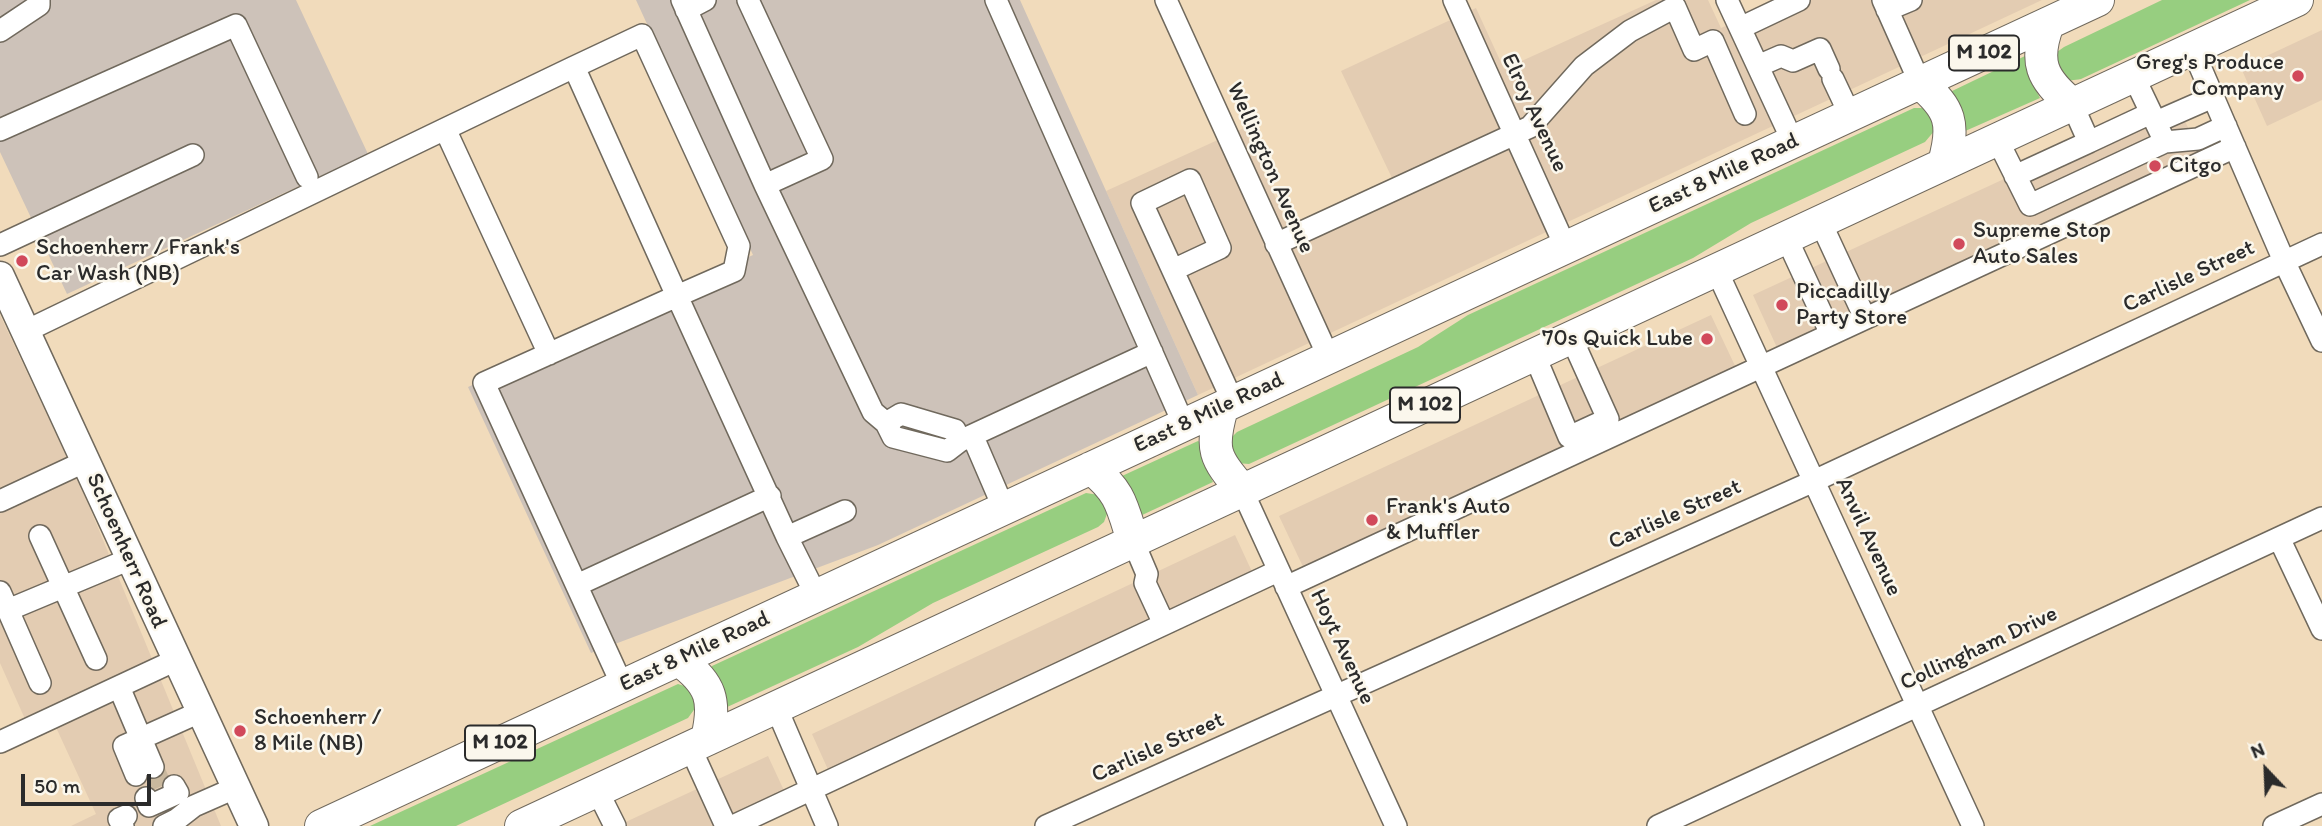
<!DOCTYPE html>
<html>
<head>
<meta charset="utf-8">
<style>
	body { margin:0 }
	#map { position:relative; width:2322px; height:826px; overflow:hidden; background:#f1dbbb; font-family:Itim,sans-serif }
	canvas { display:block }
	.north { position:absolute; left:2231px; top:735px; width:70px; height:70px; -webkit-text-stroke:5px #fbf7ec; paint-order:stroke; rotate:337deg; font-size:19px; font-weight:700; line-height:28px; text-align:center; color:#2b2b2b }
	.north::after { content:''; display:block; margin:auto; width:24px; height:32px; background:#2b2b2b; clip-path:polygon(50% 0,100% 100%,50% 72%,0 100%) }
	.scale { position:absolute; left:21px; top:774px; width:130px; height:32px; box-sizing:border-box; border:4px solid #2b2b2b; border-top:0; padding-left:9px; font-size:21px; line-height:24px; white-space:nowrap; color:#2b2b2b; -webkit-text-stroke:5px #fbf7ec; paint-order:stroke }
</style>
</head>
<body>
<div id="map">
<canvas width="2322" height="826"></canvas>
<div class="north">N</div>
<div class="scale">50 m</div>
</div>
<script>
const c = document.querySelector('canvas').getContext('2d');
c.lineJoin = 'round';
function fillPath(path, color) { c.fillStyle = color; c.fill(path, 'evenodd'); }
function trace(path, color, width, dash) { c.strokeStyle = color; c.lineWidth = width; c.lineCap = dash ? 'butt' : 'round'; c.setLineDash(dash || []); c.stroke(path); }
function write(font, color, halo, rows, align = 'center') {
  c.font = font + ' Itim,sans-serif'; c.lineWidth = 5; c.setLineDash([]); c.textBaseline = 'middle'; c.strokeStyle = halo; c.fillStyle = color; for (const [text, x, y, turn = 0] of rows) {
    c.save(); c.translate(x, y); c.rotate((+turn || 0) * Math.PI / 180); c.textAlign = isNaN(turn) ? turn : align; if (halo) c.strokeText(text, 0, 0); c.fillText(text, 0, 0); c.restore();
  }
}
fillPath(new Path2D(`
	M1656,0H1708L1721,28L1782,0H2042L1198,395L1106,191L1244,128L1289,227L1392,178L1341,71L1476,8L1504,69Z
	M2322,30V100L2267,126L2241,68Z
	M2175,100L2202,157L1779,352L1753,295Z
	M0,315L82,489L221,826H71L96,814L48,710L25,719L0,663Z
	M1711,315L1737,370L1305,571L1279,516Z
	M1235,535L1254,576L830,774L812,734Z
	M768,756L787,797L723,826H617Z`), '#e3ccb2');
fillPath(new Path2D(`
	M0,0H296L368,154L67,294L0,152Z
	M636,0H1020L1198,395L878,545L591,653L468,387L753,255Z`), '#cdc2b9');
fillPath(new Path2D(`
	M2162,0H2250L2081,79C2071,81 2065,81 2058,74L2057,52L2064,47Z
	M2025,56L2030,79L2040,98L1963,132L1950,92Z
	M1914,108H1922L1930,113L1935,130L1925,142L1751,223L1693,258L1249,464L1236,463L1229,440L1237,432L1418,347L1468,315Z
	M1198,441L1201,443L1204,463L1213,482L1140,516L1122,476Z
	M1086,493L1099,495L1108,511L1104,522L1098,527L933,603L858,647L725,708L711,669L712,666Z
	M678,684L691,688L696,707L688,718L456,826H370Z`), '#97ce80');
trace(new Path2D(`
	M153,767L163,790`), '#c9b89e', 21, [21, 10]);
const minor = new Path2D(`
	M682,0L765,185L873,412L886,423L893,437L947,451L960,441L1152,352
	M748,0L822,159L765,185
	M996,0L1184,425
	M1166,0L1329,358
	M1454,0L1566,248
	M1727,0L1793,142
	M1883,0L1920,83
	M686,10L705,0
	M1887,10L1911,0
	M1740,28L1799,0
	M0,31L39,5V0
	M642,35L739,246L734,271L677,296L574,67Z
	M2192,48L2284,261L2322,341
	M1758,66L1781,56L1793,61L1820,49L1829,69
	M1833,79L1850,115
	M2072,104L2089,142L2151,113
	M2156,122L2213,97
	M0,130L236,25L307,177
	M1997,139L2030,205L2165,142L2133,75
	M2165,142L2198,139L2226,126
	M2015,176L2089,142
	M1820,221L1865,318
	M1786,237L1831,334
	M1276,244L1530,127L1584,66L1630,31L1675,7L1694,50L1713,41L1745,114
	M0,245L193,155
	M1716,269L1973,826
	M1173,270L1220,248L1190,180L1142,203L1233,402
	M26,331L445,129
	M549,354L445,129L574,67
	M1534,354L1569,437L1608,419L1571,337
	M886,423L901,414L955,430L960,441
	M973,437L1004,509
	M1242,490L1396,826
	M0,501L86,461
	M40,536L96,659
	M787,537L845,511
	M2279,538L2322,629
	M1133,541L1147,574L1145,583L1164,624
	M577,585L770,496
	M1286,587L2235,147
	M0,592L40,683
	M8,610L130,559
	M119,687L153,767
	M623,687L484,383L677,296L787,537L816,595
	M776,707L827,826
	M0,742L176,660
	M690,747L726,826
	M136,775L124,746L200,712
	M597,790L615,826
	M146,798L149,806L178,793L174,786
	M123,826L119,819L126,816
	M164,826L176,820L194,806L235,788
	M733,826L1278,571
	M1046,826L1814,481L2322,244
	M1658,826L2322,518
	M2274,826L2322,804`);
const major = new Path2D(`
	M0,276L254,826`);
const highway = new Path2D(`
	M2048,24C2034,61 2041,79 2072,104
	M1920,83C1951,109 1955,124 1944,163
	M1222,408C1210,450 1214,457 1242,490
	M1091,468C1121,492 1122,506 1133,541
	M679,660C712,684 716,701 707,739
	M321,826L2098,0
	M521,826L2297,0`);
trace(minor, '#70695d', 24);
trace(major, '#70695d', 31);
trace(highway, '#70695d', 34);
trace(minor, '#fff', 21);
trace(major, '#fff', 28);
trace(highway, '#fff', 32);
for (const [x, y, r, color] of [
	[2298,76,7,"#d1495b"],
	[2155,166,7,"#d1495b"],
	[1959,244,7,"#d1495b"],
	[22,261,7,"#d1495b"],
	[1782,305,7,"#d1495b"],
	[1707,339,7,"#d1495b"],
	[1372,520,7,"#d1495b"],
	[240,731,7,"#d1495b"]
]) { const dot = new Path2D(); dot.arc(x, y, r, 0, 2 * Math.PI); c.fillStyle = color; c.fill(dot); trace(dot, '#fbf7ec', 2.5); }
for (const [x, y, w] of [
	[1984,53,70],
	[1425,405,70],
	[500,743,70]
]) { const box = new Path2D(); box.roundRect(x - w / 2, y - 17.5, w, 35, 5); c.fillStyle = '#fbf7ec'; c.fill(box); trace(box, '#2b2b2b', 2); }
write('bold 21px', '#2b2b2b', null, [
	["M 102",1984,53],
	["M 102",1425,405],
	["M 102",500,743]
]);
write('23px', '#2b2b2b', '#fbf7ec', [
	["Greg's Produce",2284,63,"right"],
	["Company",2284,89,"right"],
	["Citgo",2169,166],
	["Supreme Stop",1973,231],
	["Auto Sales",1973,257],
	["Schoenherr / Frank's",36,248],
	["Car Wash (NB)",36,274],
	["Piccadilly",1796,292],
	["Party Store",1796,318],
	["70s Quick Lube",1693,339,"right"],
	["Frank's Auto",1386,507],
	["& Muffler",1386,533],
	["Schoenherr /",254,718],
	["8 Mile (NB)",254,744]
], 'left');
write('23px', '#2b2b2b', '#fbf7ec', [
	["Elroy Avenue",1534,113,65],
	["Wellington Avenue",1270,168,66],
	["East 8 Mile Road",1724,174,-25],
	["Carlisle Street",2189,277,-25],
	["East 8 Mile Road",1209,413,-25],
	["Carlisle Street",1675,515,-24],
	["Anvil Avenue",1868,537,65],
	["Schoenherr Road",126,551,66],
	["Hoyt Avenue",1342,647,65],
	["Collingham Drive",1979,649,-25],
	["East 8 Mile Road",695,652,-25],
	["Carlisle Street",1158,748,-24]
]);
</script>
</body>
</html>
